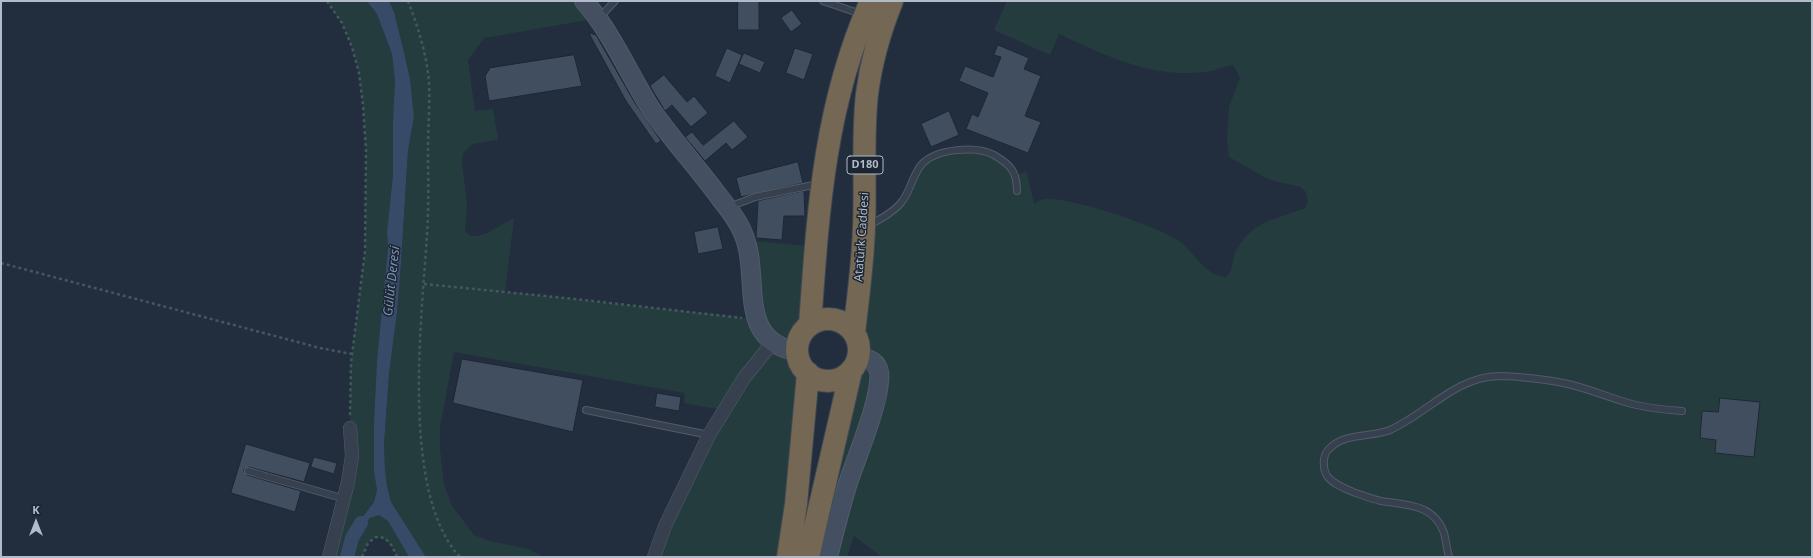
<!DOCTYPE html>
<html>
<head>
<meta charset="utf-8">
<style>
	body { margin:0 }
	#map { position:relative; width:1813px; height:558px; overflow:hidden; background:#222e3e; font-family:"Noto Sans",sans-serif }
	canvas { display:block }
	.frame { position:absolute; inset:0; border:2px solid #b2bbc9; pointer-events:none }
	.north { position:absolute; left:16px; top:502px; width:40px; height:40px; -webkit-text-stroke:3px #1c2532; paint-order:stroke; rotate:0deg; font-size:11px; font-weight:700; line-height:16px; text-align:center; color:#b2bbc9 }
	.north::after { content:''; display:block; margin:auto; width:14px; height:18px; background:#b2bbc9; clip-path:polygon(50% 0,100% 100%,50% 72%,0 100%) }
</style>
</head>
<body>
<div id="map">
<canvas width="1813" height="558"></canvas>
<div class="frame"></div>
<div class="north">K</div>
</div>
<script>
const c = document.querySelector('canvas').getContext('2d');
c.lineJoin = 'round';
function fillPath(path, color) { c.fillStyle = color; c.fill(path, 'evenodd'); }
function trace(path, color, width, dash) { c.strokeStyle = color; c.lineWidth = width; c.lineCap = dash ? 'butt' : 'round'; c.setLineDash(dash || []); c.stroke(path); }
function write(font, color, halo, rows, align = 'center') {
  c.font = font + ' "Noto Sans",sans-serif'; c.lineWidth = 3; c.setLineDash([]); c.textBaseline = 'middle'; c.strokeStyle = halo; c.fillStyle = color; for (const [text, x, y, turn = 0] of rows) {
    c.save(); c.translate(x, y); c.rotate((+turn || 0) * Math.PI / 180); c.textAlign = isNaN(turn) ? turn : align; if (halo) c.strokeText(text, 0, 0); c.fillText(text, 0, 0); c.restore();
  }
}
fillPath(new Path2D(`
	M327,1H367L377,14L392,54L395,81L393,175L387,232L388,248L377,360L374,421V472L377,490L374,502L358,523L353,537L370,518L379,515L388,521L409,557H397C392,546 389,539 376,537L368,543L362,557H329L350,428L351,363L365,251L366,150L363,105L359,73L352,47L342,23Z
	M389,1H584L599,18L484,38L468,60L475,111L493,109L498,140L472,144L463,153L462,162L467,204L465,231L471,236H478L487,233L514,218L505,292L756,319L747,245L756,241L816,247L806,329L798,345V358L803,368L788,557H666L655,553L723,410L684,403L685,393L454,352L440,427V449L444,485L452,506L474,535L489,541L529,549L543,557H426L391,502L387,486L385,469L384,445L389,374L397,312L401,263L408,150L414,117L410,79L403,48L394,12Z
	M1007,1H1812V557H882L854,536L847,557H809L859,352L857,339L864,227L903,200L922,164L953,151L990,153L1015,175L1027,172L1034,204C1038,201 1041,199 1045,199C1072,197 1153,225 1176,239C1194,250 1204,276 1226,277C1235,270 1231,258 1237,249C1253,220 1278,219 1305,208L1308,203L1306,192L1301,187L1278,182L1266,178L1229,157L1227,139L1229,107L1240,78L1234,66C1226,64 1219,70 1211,71C1201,73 1190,73 1180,73C1136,71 1098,52 1059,34L1050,55L994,30Z`), '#253c3f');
fillPath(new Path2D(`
	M367,1H389L394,12L403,48L410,79L414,117L408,150L401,263L397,312L389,374L384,445L385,469L387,486L391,502L426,557H409L388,521L379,515L370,518L352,538L358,523L374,502L377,490L374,472V421L377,360L388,248L387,232L393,175V122L395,81L392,54L377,14Z`), '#374b68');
trace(new Path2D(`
	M347,557L352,538L361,523`), '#374b68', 14);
const building = new Path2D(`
	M738,1H759V30H738Z
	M792,10L802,24L791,32L781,18Z
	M589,33L596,35L635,103L661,141L656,144L626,101Z
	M998,45L1029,58L1024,69L1041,76L1025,116L1041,122L1028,153L966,129L972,114L978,117L988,93L959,81L965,66L993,77L1001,57L994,55Z
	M727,48L742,55L730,83L715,76Z
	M795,48L813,54L804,80L786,73Z
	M744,53L765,62L760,73L739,64Z
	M574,55L582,86L489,101L485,76L490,68Z
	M664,75L687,102L694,96L708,113L691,127L672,105L665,111L650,86Z
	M949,111L959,135L931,147L921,124Z
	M734,121L748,137L732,150L726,143L705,161L685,137L692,132L703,145Z
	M798,162L803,183L741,197L736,178Z
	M804,191L805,216H784L782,240L756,238L758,201Z
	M718,227L723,249L698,254L694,232Z
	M462,359L583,380L573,432L453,403Z
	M657,393L681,397L679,411L655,407Z
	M1720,398L1760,402L1754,457L1715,453L1716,440L1700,438L1702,411L1718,412Z
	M246,444L310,463L304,482L249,467L244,469V472L247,475L301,491L295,512L231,493Z
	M314,457L337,463L334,474L311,467Z`);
fillPath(building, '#414e60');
trace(building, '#1e2734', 1);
const lane = new Path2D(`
	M823,1L861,14
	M599,18L615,1
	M729,207L755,197L818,184
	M869,225C881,219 896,211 903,200C911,189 913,174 922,164C936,149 976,145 994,155C1011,165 1017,172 1017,191
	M586,410L709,435
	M248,471L345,499
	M1449,557C1447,549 1446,541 1444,533C1434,504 1407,505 1381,501C1371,499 1362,495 1353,492C1344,488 1333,484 1327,476C1323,469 1322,457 1328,450C1344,432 1370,438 1390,430C1428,413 1455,377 1499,376C1518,376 1550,380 1568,384C1590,389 1610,398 1632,404C1648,408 1665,410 1682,411`);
const street = new Path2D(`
	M329,557L348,482L352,456L350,428
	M654,557L665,526L709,435L744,378L773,342`);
const secondary = new Path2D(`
	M584,1C613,34 629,75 653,112C674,142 699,169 720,198C728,208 737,219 742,231C763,275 733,339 797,352
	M828,557C834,533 840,509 847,486C855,461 883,395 879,372C877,361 868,359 859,356`);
const highway = new Path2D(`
	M797 350a31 31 0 1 1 62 0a31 31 0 1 1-62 0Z
	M810,325C818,213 824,106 871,1
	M854,333C858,298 863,263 864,227C866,183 862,138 867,94C871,62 880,31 892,1
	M788,557L796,504L808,373
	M808,557L851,371`);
trace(lane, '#525b68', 8);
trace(street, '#525b68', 14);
trace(secondary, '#525b68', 20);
trace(highway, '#3f4855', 24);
trace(new Path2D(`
	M327,1L342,23L352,47L359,73L363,105L366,150L365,251L351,363L350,416
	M408,1C418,27 427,55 429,83C430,105 428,127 428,149C428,177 429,206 427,234C422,317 400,493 460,557
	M1,263L320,348L352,354
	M424,284L575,299L742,318
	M362,557L368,543L376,537L385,538L392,546L397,557`), '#42595c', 2.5, [3, 3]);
trace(lane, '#37404e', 6);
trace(street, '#37404e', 13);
trace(secondary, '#444f61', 18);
trace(highway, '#746753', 22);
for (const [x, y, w] of [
	[865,165,36]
]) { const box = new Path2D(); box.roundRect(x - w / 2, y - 9, w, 18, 3); c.fillStyle = '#1c2532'; c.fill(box); trace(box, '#b2bbc9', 1); }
write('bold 11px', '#b2bbc9', null, [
	["D180",865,165]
]);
write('12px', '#b2bbc9', '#1c2532', [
	["Atatürk Caddesi",862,237,-86]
]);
write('italic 13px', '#7991b2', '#1c2532', [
	["Gülüt Deresi",392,281,-84]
]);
</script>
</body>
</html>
